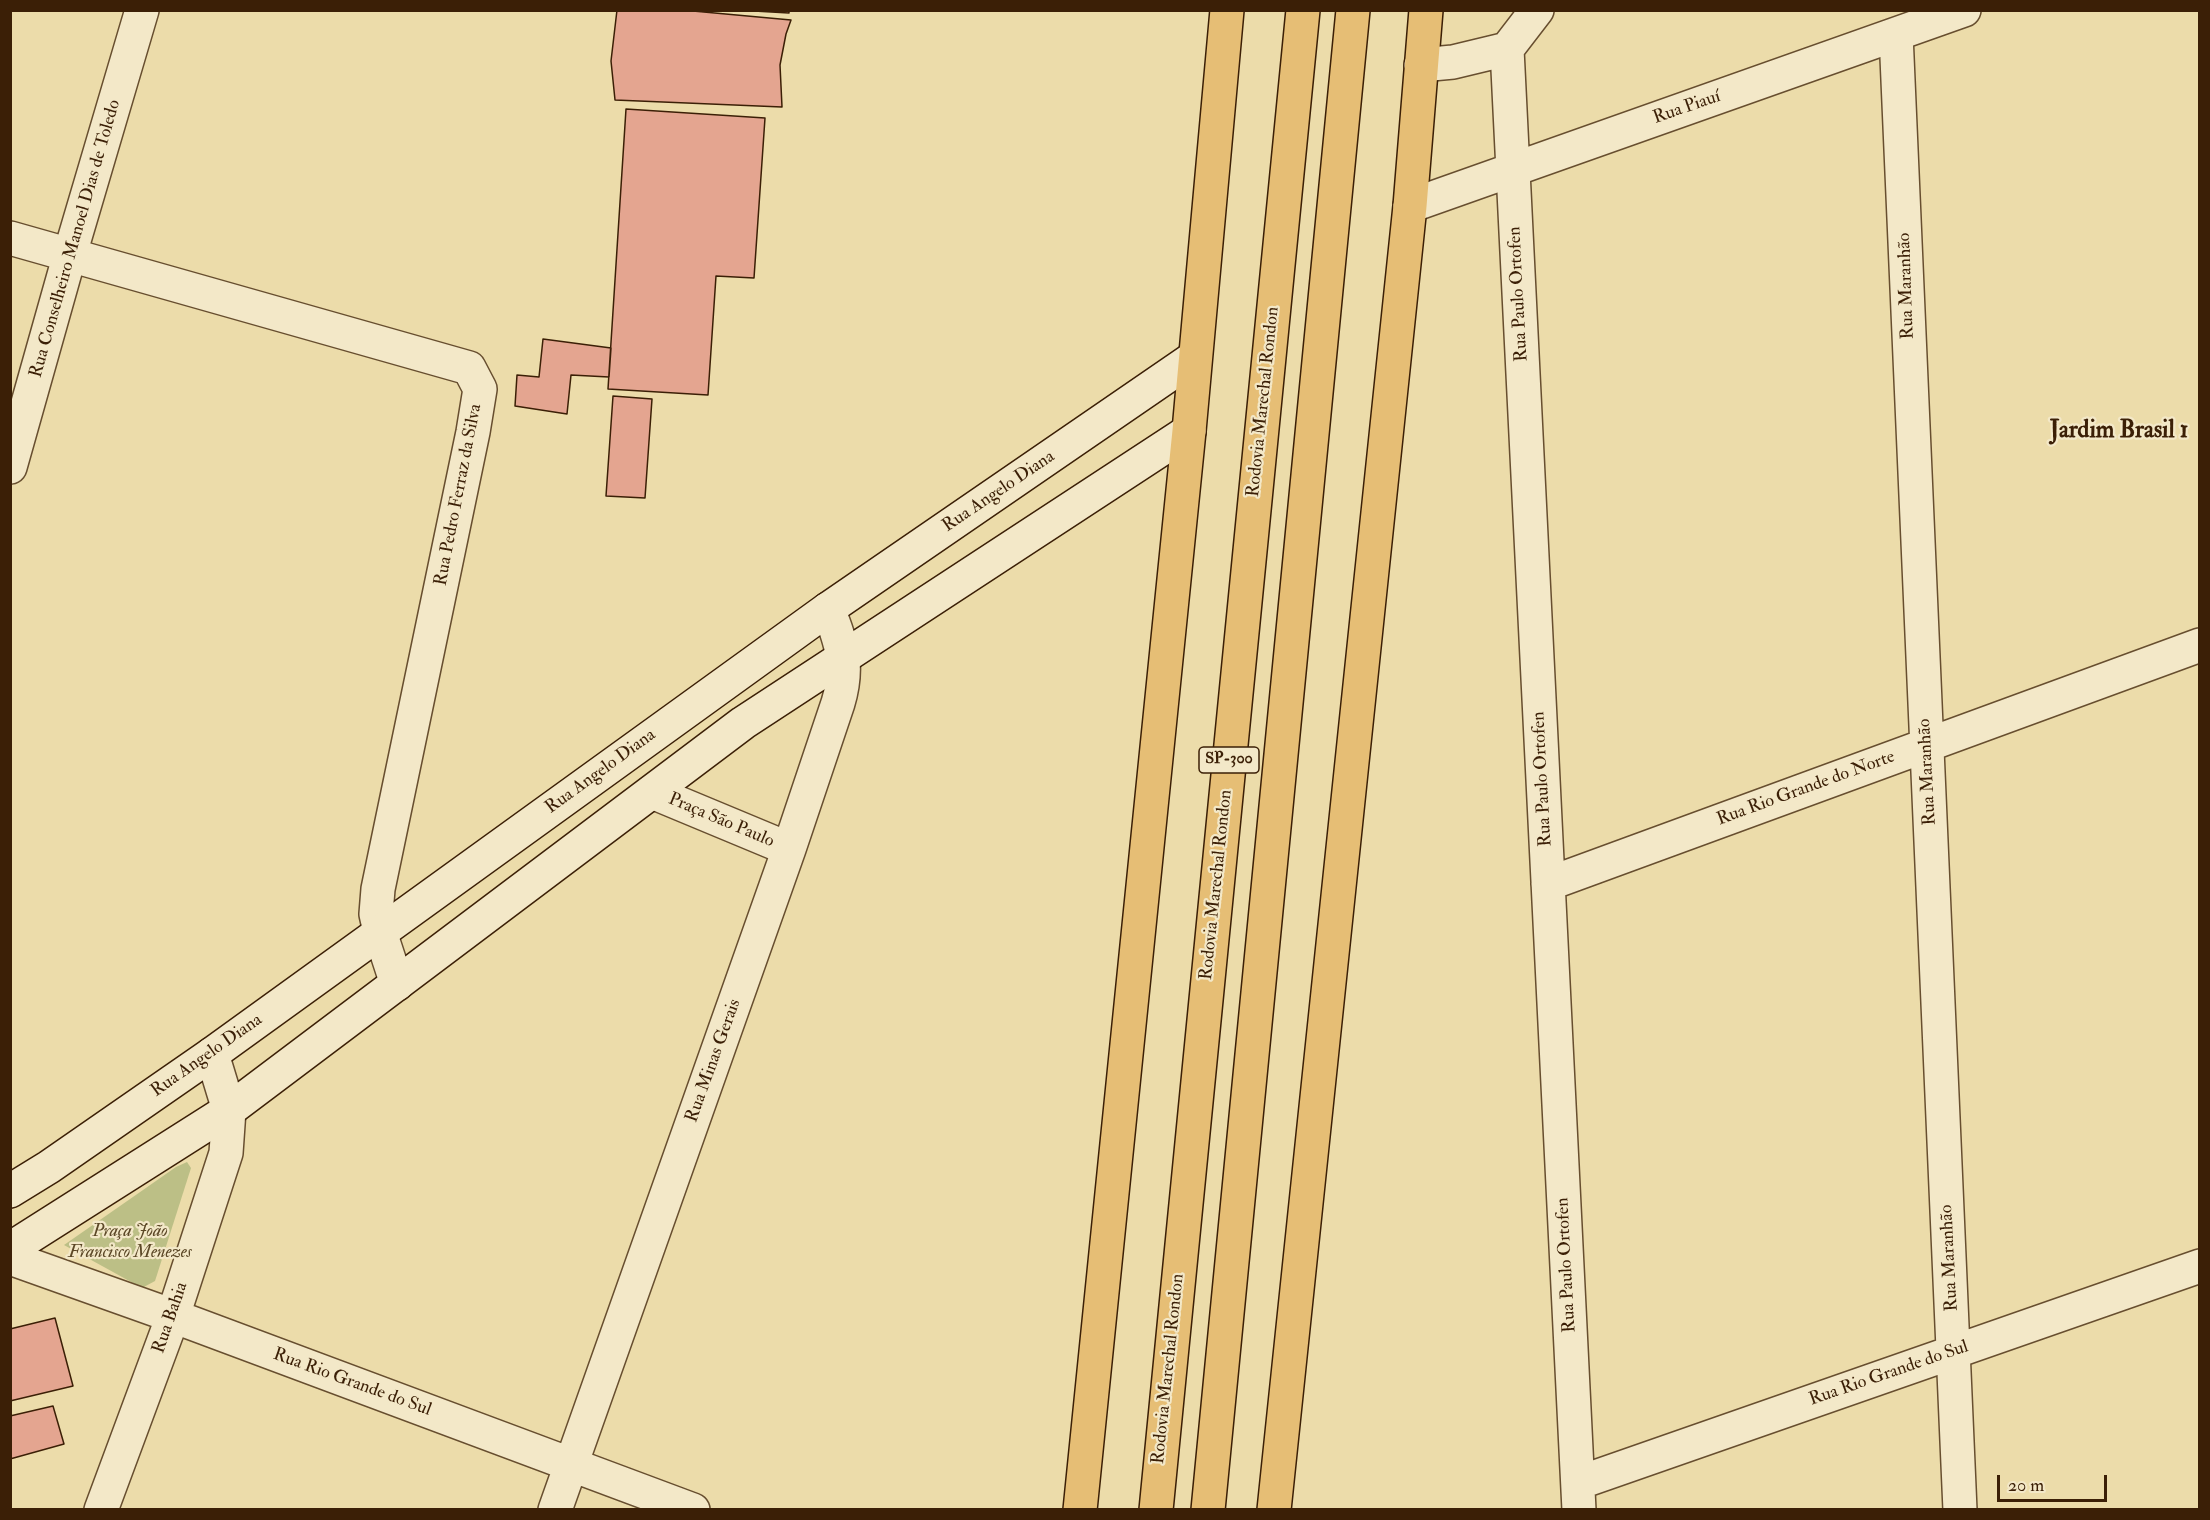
<!DOCTYPE html>
<html>
<head>
<meta charset="utf-8">
<style>
	body { margin:0 }
	#map { position:relative; width:2210px; height:1520px; overflow:hidden; background:#ecdcaa; font-family:"IM FELL Double Pica",serif }
	canvas { display:block }
	.frame { position:absolute; inset:0; border:12px solid #3b1f06; pointer-events:none }
	.scale { position:absolute; left:1997px; top:1475px; width:110px; height:27px; box-sizing:border-box; border:3px solid #3b1f06; border-top:0; padding-left:8px; font-size:18px; line-height:21px; white-space:nowrap; color:#3b1f06; -webkit-text-stroke:4px #f3e8c8; paint-order:stroke }
</style>
</head>
<body>
<div id="map">
<canvas width="2210" height="1520"></canvas>
<div class="frame"></div>
<div class="scale">20 m</div>
</div>
<script>
const c = document.querySelector('canvas').getContext('2d');
c.lineJoin = 'round';
function fillPath(path, color) { c.fillStyle = color; c.fill(path, 'evenodd'); }
function trace(path, color, width, dash) { c.strokeStyle = color; c.lineWidth = width; c.lineCap = dash ? 'butt' : 'round'; c.setLineDash(dash || []); c.stroke(path); }
function write(font, color, halo, rows, align = 'center') {
  c.font = font + ' "IM FELL Double Pica",serif'; c.lineWidth = 4.5; c.setLineDash([]); c.textBaseline = 'middle'; c.strokeStyle = halo; c.fillStyle = color; for (const [text, x, y, turn = 0] of rows) {
    c.save(); c.translate(x, y); c.rotate((+turn || 0) * Math.PI / 180); c.textAlign = isNaN(turn) ? turn : align; if (halo) c.strokeText(text, 0, 0); c.fillText(text, 0, 0); c.restore();
  }
}
fillPath(new Path2D(`
	M187,1162L191,1168L155,1281L142,1288L64,1245L176,1167Z`), '#bcbf86');
const building = new Path2D(`
	M617,10H682L791,20L786,34L780,65L782,107L615,100L611,61Z
	M736,10H789V13Z
	M626,109L765,118L754,278L716,276L708,395L608,389Z
	M543,339L611,348L609,377L571,375L567,414L515,406L517,375L539,377Z
	M613,396L652,399L645,498L606,496Z
	M55,1318L73,1386L10,1401V1329Z
	M53,1406L64,1444L10,1459V1416Z`);
fillPath(building, '#e4a590');
trace(building, '#3b1f06', 1.5);
const street = new Path2D(`
	M1896,34L1960,1510
	M1507,49L1579,1510
	M1421,65L1453,62L1507,49L1537,10
	M1410,206L1964,10
	M10,238L469,368L480,389L473,432L378,889L376,914L380,932L397,984
	M10,467L70,254L142,10
	M652,792L789,849
	M1548,884L2200,645
	M10,1258L173,1316L693,1510
	M1578,1483L2200,1266
	M101,1510L173,1316L226,1153L229,1110L212,1054
	M555,1510L789,849L838,703C849,667 842,643 828,609`);
const secondary = new Path2D(`
	M10,1191L49,1167L212,1054L828,609L1195,357
	M10,1249L229,1110L743,723L1189,431`);
const primary = new Path2D(`
	M1080,1510L1189,431L1227,10
	M1274,1510L1410,206L1426,10`);
const highway = new Path2D(`
	M1156,1510L1303,10
	M1208,1510L1353,10`);
trace(street, '#674e2f', 36);
trace(secondary, '#3b1f06', 36);
trace(primary, '#3b1f06', 36);
trace(highway, '#3b1f06', 36);
trace(street, '#f3e8c8', 33);
trace(secondary, '#f3e8c8', 33);
trace(primary, '#e6be75', 33);
trace(highway, '#e6be75', 33);
for (const [x, y, w] of [
	[1229,760,60]
]) { const box = new Path2D(); box.roundRect(x - w / 2, y - 13, w, 26, 4.5); c.fillStyle = '#f3e8c8'; c.fill(box); trace(box, '#3b1f06', 1.5); }
write('bold 16px', '#3b1f06', null, [
	["SP-300",1229,760]
]);
write('18px', '#3b1f06', '#f3e8c8', [
	["Rua Piauí",1687,108,-19],
	["Rua Conselheiro Manoel Dias de Toledo",76,239,-74],
	["Rua Maranhão",1907,286,-92],
	["Rua Paulo Ortofen",1519,294,-93],
	["Rodovia Marechal Rondon",1264,402,-84],
	["Rua Angelo Diana",999,492,-34],
	["Rua Pedro Ferraz da Silva",459,495,-79],
	["Rua Angelo Diana",601,772,-36],
	["Rua Maranhão",1928,772,-93],
	["Rua Paulo Ortofen",1543,779,-93],
	["Rua Rio Grande do Norte",1806,789,-20],
	["Praça São Paulo",721,821,23],
	["Rodovia Marechal Rondon",1217,885,-84],
	["Rua Angelo Diana",207,1056,-35],
	["Rua Minas Gerais",714,1061,-70],
	["Rua Maranhão",1950,1258,-93],
	["Rua Paulo Ortofen",1567,1265,-93],
	["Rua Bahia",171,1318,-71],
	["Rodovia Marechal Rondon",1169,1369,-84],
	["Rua Rio Grande do Sul",1889,1374,-19],
	["Rua Rio Grande do Sul",352,1383,20]
]);
write('italic 18px', '#5b4726', '#f3e8c8', [
	["Praça João",130,1232],
	["Francisco Menezes",130,1253]
]);
write('bold 24px', '#3b1f06', '#f3e8c8', [
	["Jardim Brasil 1",2119,432]
]);
</script>
</body>
</html>
